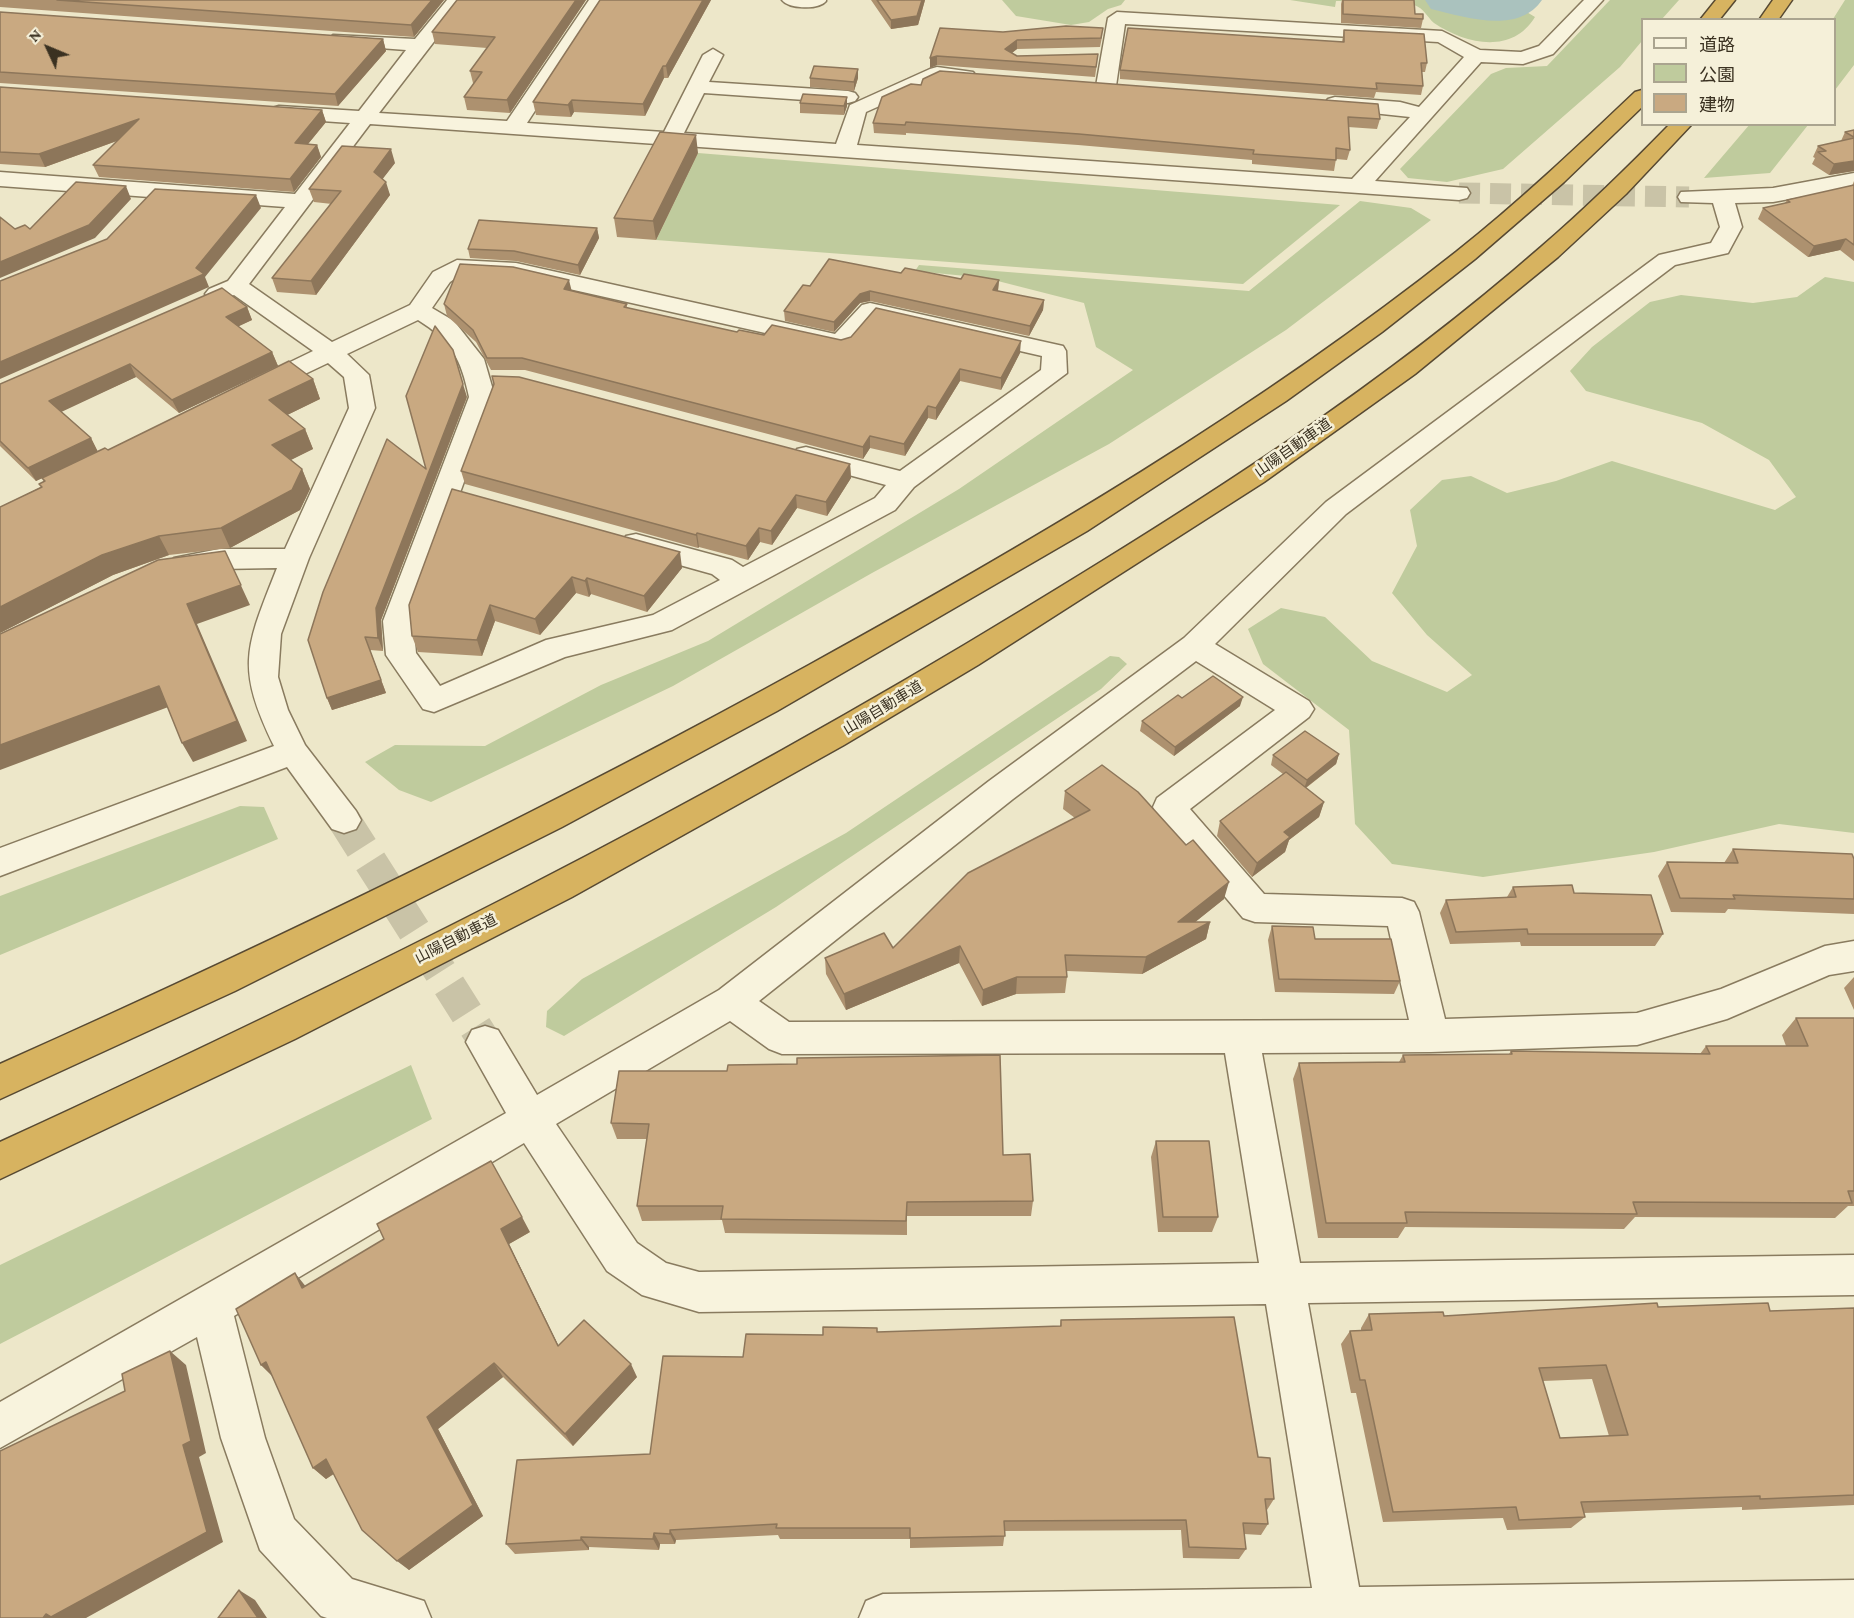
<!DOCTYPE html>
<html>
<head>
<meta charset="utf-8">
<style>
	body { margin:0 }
	#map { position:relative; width:1854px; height:1618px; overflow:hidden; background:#ede7c9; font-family:"Crimson Pro","Noto Sans JP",serif }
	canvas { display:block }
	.legend { position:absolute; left:1641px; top:18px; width:195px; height:108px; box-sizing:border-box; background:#f5f0d9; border:2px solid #aaa48f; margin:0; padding:8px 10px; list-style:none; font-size:18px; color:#3a3121 }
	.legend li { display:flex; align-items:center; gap:12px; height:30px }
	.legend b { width:30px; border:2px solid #aaa48f }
	.north { position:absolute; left:18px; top:18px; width:60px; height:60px; -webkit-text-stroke:4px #f5f0d9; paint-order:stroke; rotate:314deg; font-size:16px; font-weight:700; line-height:24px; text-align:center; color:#3a3121 }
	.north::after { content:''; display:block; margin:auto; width:21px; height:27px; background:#3a3121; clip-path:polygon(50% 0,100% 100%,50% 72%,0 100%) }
</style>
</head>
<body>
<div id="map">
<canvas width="1854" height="1618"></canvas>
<ul class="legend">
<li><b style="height:8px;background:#f8f3dd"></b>道路</li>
<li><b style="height:16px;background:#bfcb9d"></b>公園</li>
<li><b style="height:16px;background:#c9a981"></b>建物</li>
</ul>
<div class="north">N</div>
</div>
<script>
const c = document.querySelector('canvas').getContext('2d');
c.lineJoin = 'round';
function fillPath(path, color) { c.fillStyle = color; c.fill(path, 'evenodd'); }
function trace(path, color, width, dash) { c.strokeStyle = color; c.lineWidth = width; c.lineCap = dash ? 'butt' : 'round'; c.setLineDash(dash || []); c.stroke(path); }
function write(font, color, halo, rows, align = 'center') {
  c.font = font + ' "Crimson Pro","Noto Sans JP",serif'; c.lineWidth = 5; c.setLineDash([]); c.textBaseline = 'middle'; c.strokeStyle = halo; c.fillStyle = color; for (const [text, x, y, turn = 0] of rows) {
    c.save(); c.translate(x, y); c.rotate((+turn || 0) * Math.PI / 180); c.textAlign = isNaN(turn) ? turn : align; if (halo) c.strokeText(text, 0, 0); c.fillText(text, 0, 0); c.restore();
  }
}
fillPath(new Path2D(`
	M1002,0H1125L1121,5L1108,9L1089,22L1071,25L1016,16Z
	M1290,0H1430L1493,13L1520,8L1535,17C1512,55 1465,44 1434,23C1427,17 1424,8 1414,5C1398,0 1355,2 1336,1L1335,7Z
	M1610,0H1679L1662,19L1642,20V41L1620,67L1503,169L1447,182L1408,178L1400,169L1491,74L1506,68L1547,66Z
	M1845,0H1854V65L1835,90L1833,19Z
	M1750,124L1808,125L1770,173L1704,178Z
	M698,153L1340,205L1243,284L656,240Z
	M1360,201L1411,208L1431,220L1286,330L1109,444L872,573L673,686L431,802L399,790L365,762L395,745L485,746L601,685L708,641L959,489L1133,370L1096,347L1084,303L986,278L915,271L919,265L1249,291Z
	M1825,277L1854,282V833L1779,824L1654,852L1483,877L1392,864L1355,824L1349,730L1263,664L1248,629L1281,608L1325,617L1372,661L1447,692L1472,675L1427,635L1392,593L1417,546L1410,510L1442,480L1471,476L1507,493L1556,481L1612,461L1775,510L1796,497L1769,460L1702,423L1586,391L1570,371L1592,347L1650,302L1681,295L1753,303L1797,297Z
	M1110,656L1119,657L1127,664L1101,689L776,907L564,1036L546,1027L547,1011L582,979L846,833Z
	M240,806L264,807L278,839L0,955V896Z
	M411,1065L432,1119L0,1344V1265Z`), '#bfcb9d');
fillPath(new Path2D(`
	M1425,0H1542C1518,35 1465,17 1431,9Z`), '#aac2be');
trace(new Path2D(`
	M1459,193L1689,197`), '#c9c3a7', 21, [21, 10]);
trace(new Path2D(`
	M344,820L485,1042`), '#c9c3a7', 33, [33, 16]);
const minor = new Path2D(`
	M447,0H466L379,113L507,121L589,0H607L527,123L664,132L703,55L713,49L723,55L709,82L848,91L855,93L858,97L855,101L848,103L704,93L684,133L836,144L850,105L930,69L937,67L973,72L976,76L973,80L940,79L866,112L857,145L1352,179L1410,117L1335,109L1328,107L1325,103L1328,99L1335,97L1400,102L1419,107L1464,57L1438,42L1125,24L1116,86L1113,90H1099L1096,86L1108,18L1117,12L1442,31L1480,50L1521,52L1539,46L1584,0H1603L1553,54L1523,64L1481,62L1375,181L1467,188L1470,193L1467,198L1459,200L370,124L249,284L332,342L410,305L433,272L457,260L516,263L835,334L862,305L870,303L1063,346L1066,351L1067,373L914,487L895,510L672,630L565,657L434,712L423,709L386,655L383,621L469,397C461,359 452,341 418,320L347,354L369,375L375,408L309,558L281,634L278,677L288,710L305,745L356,811L361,820L356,829L344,833L332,829L287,767L0,876V848L274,746C235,666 246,647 277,568L219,569L184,575L174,572L170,565L174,558L219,549H285L349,408L344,377L328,363L267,392L258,395L249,392L245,387L249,382L313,351L234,295L217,301L209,299L205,294L209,289L228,281L285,207L0,186V172L295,194L350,123L279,118L272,116L269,112L272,108L279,106L359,111L406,50L340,45L333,43L330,39L333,35L415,39ZM462,274L516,277L841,350L850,348L876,318L1042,356L1041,370L900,471L806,447L797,449L793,455L797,461L886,485L875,498L743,567L732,560L636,534L626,536L622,543L626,550L712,574L720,580L653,615L546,640L440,686L416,653L413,621L495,397L484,359L454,321L432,308L450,282Z
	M782,0H826V1C819,10 789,9 782,0Z
	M1854,173V187L1773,202L1735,203L1742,227L1728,253L1675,265L1346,514L1215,644L1309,701L1314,709L1309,717L1190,809L1264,894L1402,898L1414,902L1419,912L1445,1019L1637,1013L1721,989L1825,946L1854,941V971L1829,975L1727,1019L1637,1045L1431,1052L1262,1053L1300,1263L1854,1255V1295L1308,1303L1359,1587L1854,1580V1618H859L866,1601L883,1594L1312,1588L1266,1304L699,1312L642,1295L607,1271L524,1143L234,1316L265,1438L294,1519L352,1579L424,1601L431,1618H327L321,1616L260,1550L221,1438L197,1337L0,1448V1402L506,1113L466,1042L472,1030L485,1026L498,1030L537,1095L719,990L989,781L1184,638L1326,502L1659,255L1711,243L1720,227L1713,203L1681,202L1678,197L1681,192L1773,188ZM1196,661L1275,710L1157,798L1153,807L1157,816L1243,918L1255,922L1388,926L1409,1020L789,1022L759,1001L1013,799ZM730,1021L769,1049L782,1054L1225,1053L1259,1263L699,1272L666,1263L637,1243L556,1124Z`);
const highway = new Path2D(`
	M1716,0H1735L1719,20H1700Z
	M1773,0H1792L1778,20H1759Z
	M1642,90V107L1564,182L1475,259L1382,332L1286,401L1087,531L777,711L562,827L235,991L0,1099V1064C275,941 546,810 809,665C1034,541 1255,411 1456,252C1519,202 1577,147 1635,92Z
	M1670,124H1692L1626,194L1558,257L1415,374L1264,482L978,665L844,745L572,897L295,1039L0,1179V1142C350,981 695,810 1024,609C1204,500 1382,386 1541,247C1586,208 1628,167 1670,124Z`);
trace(minor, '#897b5f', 3);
trace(highway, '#574932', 3);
fillPath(minor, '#f8f3dd');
fillPath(highway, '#d7b360');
fillPath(new Path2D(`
	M0,0H444L414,37L0,7Z
	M586,0L510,113L467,110L464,97L474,83H473L470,71L487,48L435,44L432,32Z
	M600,0H711L668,78H664L645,116L574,112L571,117L536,115L533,102Z
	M871,0H925L918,25L891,29Z
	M1342,0H1414L1415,14L1423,19L1421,28L1341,23V4Z
	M0,12L383,39L386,51L338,106L0,83Z
	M1344,30L1427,63L1425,72H1422L1423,86L1421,95L1376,92L1374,98L1120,79V70L1342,42Z
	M1003,32L1102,37L1100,47L1017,49L1012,53L1017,56L1097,63L1095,77L937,65L930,68V58Z
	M810,78H858L854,91L810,87Z
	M911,84L1380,119L1377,129L1348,127L1350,150L1347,160L1336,159L1334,171L1252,164V160L1078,145L906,133V135L874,133L873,123Z
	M0,87L322,110L326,122L308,144L317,145L321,157L294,192L99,177L93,165L117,141L45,167L0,164Z
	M847,97V106L844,115L800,113V103Z
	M1854,130V171L1829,175L1812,164L1815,158L1813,157L1818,146L1841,141L1845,132Z
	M698,153L656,240L617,237L614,218Z
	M395,163L382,179L390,195L316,295L277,292L272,278L332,204L314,202L309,189Z
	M1854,181V261L1840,250L1808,257L1758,219L1763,208L1785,203L1787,200L1852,186Z
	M597,228L599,238L580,275L516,261L470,258L468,249Z
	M901,273L961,279L999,280L998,291L1044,300L1043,310L1029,336L870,301L860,303L834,332L785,321L784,311L810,286Z
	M572,291L627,304V308L737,332L764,335L1020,353L1001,390L960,381L936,420L928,418L905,456L870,448L863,459L525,370H491L476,342L447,316L444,304Z
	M247,307L252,320L238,326L272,352L278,366L179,413L136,377L61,411L91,438L98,452L108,450L313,379L320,399L287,415L305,429L313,449L290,460L302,469L310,489L300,510L230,548L169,555L113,575L0,633V507L41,487L39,484L44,482L42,478L36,481L0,446V384Z
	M467,397L381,620L383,651L370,650L386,693L332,710L327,698L426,469Z
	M850,464L851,478L827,516L797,508L772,545L760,542L748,560L699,547L698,548L465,484L461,471Z
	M452,489L682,568L647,612L591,594L589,597L576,593L540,635L495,621L482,656L418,652L412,636Z
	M1182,698L1240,706L1174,756L1140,731L1142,721Z
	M1339,754L1336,764L1306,788L1324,802L1319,817L1289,840L1285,852L1252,877L1217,836L1220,821L1283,774L1271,765L1273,755Z
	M1065,791L1224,899L1195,922H1210L1206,939L1142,974L1067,971V977L1065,993L1016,994L982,1006L959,963L846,1010L826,974L825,958L893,948L1075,818L1063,809Z
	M1733,849L1854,859V914L1728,909L1725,913L1671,912L1658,876L1667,862L1724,863Z
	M1513,887L1574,893L1663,934L1655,946H1521L1520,942L1450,944L1440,913L1446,900L1507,897Z
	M1272,926L1315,939L1400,981L1394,994L1275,992L1268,940Z
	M1854,977V1010L1844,988Z
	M1796,1018H1854V1206H1848L1835,1218L1635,1217L1624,1229L1405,1227L1398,1238H1318L1293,1079L1299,1063L1399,1062L1403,1055L1509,1054L1511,1051L1700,1054L1706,1046H1786L1782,1035Z
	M619,1071L1003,1155L1033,1201L1031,1216H907V1235L725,1233L722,1220L642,1221L637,1206L647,1139H617L611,1123Z
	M1156,1141L1218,1217L1212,1232H1158L1151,1157Z
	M530,1232L509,1244L558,1345L637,1377L573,1446L503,1377L438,1429L483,1516L409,1570L334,1474L326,1479L313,1468L272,1375L261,1365L306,1286Z
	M1658,1307L1770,1311L1854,1308V1505L1742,1510V1507L1584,1513L1585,1517L1571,1528L1507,1530L1503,1518L1383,1522L1356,1393H1351L1341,1344L1350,1331L1361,1330V1328L1369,1314L1444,1316ZM1592,1379L1609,1436L1560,1438L1543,1381Z
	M1061,1320L1258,1457L1274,1499L1267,1510L1268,1524L1261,1535L1244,1534L1246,1549L1239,1559L1183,1558L1181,1530L1005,1531L1003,1546L910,1548V1539H780L778,1535L676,1540L675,1544H660L659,1550L589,1547V1550L515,1554L506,1544L650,1454L743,1357L823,1335L1060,1326Z`), '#ad916f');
fillPath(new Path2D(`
	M432,0H444L414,37L411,25Z
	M576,0H586L510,113L507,100Z
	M703,0H711L668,78L666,66Z
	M922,0H925L918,25L891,29V20Z
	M383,39L386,51L338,106L335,94Z
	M1017,40V49L1005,58V49Z
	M937,56V65L930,68V58Z
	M663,66L664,78L645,116L643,104Z
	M858,69V78L854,91V82Z
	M847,97V106L844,115V106Z
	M572,100L574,112L571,117L568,105Z
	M322,110L326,122L299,155L295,143Z
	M139,119L144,131L45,167L39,154Z
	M696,135L698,153L656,240L653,221Z
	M317,145L321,157L294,192L290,179Z
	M391,149L395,163L378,185L374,172Z
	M1854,161V171L1829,175L1834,164Z
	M386,182L390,195L316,295L311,281Z
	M126,186L131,199L95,238L0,278V262Z
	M256,195L261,208L205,277L209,287L0,379V362L196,268Z
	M597,228L599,238L580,275L578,265Z
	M1846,239L1840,250L1808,257L1814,246Z
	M569,280L572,292L564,289Z
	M999,280L998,290L992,300L993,290Z
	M870,291V301L860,303L834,332V322L860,294Z
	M1044,300L1043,310L1029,336L1030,326Z
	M247,307L252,320L231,330L226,317Z
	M1021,341L1020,353L1001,390V378Z
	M272,352L278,366L179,413L172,400Z
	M130,364L136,377L57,414L49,401Z
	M960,369V381L936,420V408Z
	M313,379L320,399L277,420L269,400Z
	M463,384L467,397L381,620L383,651L378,638L376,608Z
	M928,406V418L905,456L904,444Z
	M305,429L313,449L281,465L272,445Z
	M870,436V448L863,459V447Z
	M91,438L98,452L36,481L28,468Z
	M850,464L851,478L827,516L826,502Z
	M302,469L310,489L300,510L230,548L221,528Z
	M796,495L797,508L772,545L771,531Z
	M759,528L760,542L748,560L746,546Z
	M697,533L699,547L698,548L696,535Z
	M159,536L169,555L113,575L0,633V607L102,555Z
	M225,551L250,605L197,624L247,741L193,762L182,743L187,604Z
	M680,552L682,568L647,612L644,596Z
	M572,577L576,593L540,635L535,619Z
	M587,578L591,594L589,597L585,581Z
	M490,605L495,621L482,656L477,640Z
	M370,650L386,693L332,710L327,698Z
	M159,686L171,706L0,770V745Z
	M1243,697L1240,706L1174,756L1175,747Z
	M1339,754L1336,764L1304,789L1307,780Z
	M1324,802L1319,817L1289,840L1285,852L1252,877L1257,863L1284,832Z
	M1229,882L1224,899L1174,939L1178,922Z
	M1210,922L1206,939L1142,974L1146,957Z
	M960,946L959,963L846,1010L844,994Z
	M1017,977L1016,994L982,1006L983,990Z
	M522,1217L530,1232L509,1244L565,1359L558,1346L501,1229Z
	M295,1273L307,1288H302Z
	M170,1351L186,1365L206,1453L199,1457L223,1542L86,1618H43L183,1445Z
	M266,1362L274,1378L261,1365Z
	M494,1363L503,1377L438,1429L483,1516L409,1570L397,1561L427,1417Z
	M631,1364L637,1377L573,1446L565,1434Z
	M326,1459L339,1470L326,1479L313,1468Z
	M670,1530L676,1540L675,1544L670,1534Z
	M654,1533L660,1544L659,1550L653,1539Z
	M581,1537L589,1547V1550L581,1540Z
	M239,1590L255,1600L267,1618H258Z`), '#8d765a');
const building = new Path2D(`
	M57,0H432L411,25Z
	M457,0H576L507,100L464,97L482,72L470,71L495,37L432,32Z
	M600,0H703L666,66H663L643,104L572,100L568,105L533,102Z
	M877,0H922L917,16L891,20Z
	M1343,0H1414L1415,14H1423V19L1343,14Z
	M0,12L383,39L335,94L0,72Z
	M1066,26L1103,28L1101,38L1017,40L1005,49L1017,56L1098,54L1096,67L937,56L930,58L940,28L1003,32Z
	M1128,28L1344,42V30L1424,34L1427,63H1421L1423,86L1376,83L1377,89L1120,70Z
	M814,66L858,69L854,82L810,78Z
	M940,71L1378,104L1380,119L1348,117L1350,150L1336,148V160L1253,154L1254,150L1079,134L906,122L905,125L873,123L882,97L911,84L921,85L923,79Z
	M0,87L322,110L295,143L317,145L290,179L93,165L139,119L39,154L0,152Z
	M803,94L847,97L844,106L800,103Z
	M1854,130V137L1845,132Z
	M660,132L696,135L653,221L614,218Z
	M1854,138V161L1834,164L1818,152L1826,151L1818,146Z
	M342,146L391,149L374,172L386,182L311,281L272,278L341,191L309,189Z
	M76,182L126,186L89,225L0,262V217L15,229L25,225L30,229Z
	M1854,185V245L1846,239L1814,246L1763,208L1790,202L1787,200Z
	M155,189L256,195L196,268L204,274L0,362V281L107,239Z
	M479,220L597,228L578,265L514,251L468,249Z
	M829,259L901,273L905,268L961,279L964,274L999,280L993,290L1044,300L1030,326L870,291L860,294L834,322L784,311L803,285L810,286Z
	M460,264L513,267L569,280L564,289L627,304L624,307L737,332L739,330L764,335L772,325L841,340L851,337L876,308L1021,341L1001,378L960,369L936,408L928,406L904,444L870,436L863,447L522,358H487L473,330L444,304Z
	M222,288L247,307L226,317L272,352L172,400L130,364L49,401L91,438L28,468L0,441V384Z
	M435,326L453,350L463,384L376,608L378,638L365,637L381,680L327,698L308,640L323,592L387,439L426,469L406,396Z
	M289,361L313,379L269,400L305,429L272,445L302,469L292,490L221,528L159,536L102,555L0,607V507L42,487L39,484L45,481L42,478L105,448L108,450Z
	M492,376L519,377L850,464L826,502L796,495L771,531L759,528L746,546L697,533L696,535L461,471L494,384Z
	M452,489L680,552L644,596L587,578L585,581L572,577L535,619L490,605L477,640L412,636L409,605Z
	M225,551L241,585L187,604L237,721L182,743L159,686L0,745V634L158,560Z
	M1213,676L1243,697L1175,747L1142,721L1178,695L1182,698Z
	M1305,731L1339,754L1307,780L1273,755Z
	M1102,765L1138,792L1186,845L1193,840L1229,882L1178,922H1210L1146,957L1065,955L1067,977H1017L983,990L960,946L844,994L825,958L884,933L893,948L968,873L1090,810L1065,791Z
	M1286,772L1324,802L1284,832L1290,837L1257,863L1220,821Z
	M1733,849L1852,854L1854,859V899L1733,895L1735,899L1680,898L1667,862L1738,863Z
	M1572,885L1574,893L1651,895L1663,934H1528L1527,929L1456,932L1446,900L1516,897L1513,887Z
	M1272,926L1313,927L1315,939H1391L1400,981L1279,979Z
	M1796,1018H1854V1191H1848L1852,1203L1633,1202L1637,1214L1405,1212L1407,1223H1326L1299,1063L1405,1062L1403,1055L1512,1054L1511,1051L1710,1054L1706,1046H1808Z
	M1000,1055L1003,1155L1030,1154L1033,1201L907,1202L906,1221L721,1219L723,1206H637L649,1124L611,1123L619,1071H727L728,1065L797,1064V1058Z
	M1156,1141H1209L1218,1217H1163Z
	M491,1161L522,1217L501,1229L558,1346L584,1320L631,1364L565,1434L494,1363L427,1417L473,1505L397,1561L362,1530L326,1459L313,1468L266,1362L261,1365L236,1309L295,1273L302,1288L384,1239L377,1224Z
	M1657,1303L1658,1307L1768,1303L1770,1311L1854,1308V1495L1760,1499V1496L1581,1502L1585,1517L1519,1520L1516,1507L1393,1512L1365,1380H1360L1350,1331L1372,1330L1369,1314L1443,1312L1444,1316ZM1606,1365L1628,1435L1560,1438L1539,1368Z
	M1234,1317L1258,1457L1270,1458L1274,1499H1265L1268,1524L1243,1523L1246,1549L1189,1547L1186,1520L1004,1521L1005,1536L910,1538V1528H776L777,1524L670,1530V1534L654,1533L653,1539L581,1537V1540L506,1544L517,1460L650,1454L663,1356L743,1357L746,1334L823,1335V1327L877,1328V1332L1061,1326V1320Z
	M170,1351L191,1441L183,1445L207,1532L51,1617L46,1614L43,1618H0V1451L125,1391L122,1374Z
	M239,1590L258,1618H218Z`);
fillPath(building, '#c9a981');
trace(building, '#8d765a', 1.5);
write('15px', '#3a3121', '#f5f0d9', [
	["山陽自動車道",1293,448,-35],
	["山陽自動車道",883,708,-31],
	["山陽自動車道",456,939,-27]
]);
</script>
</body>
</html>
